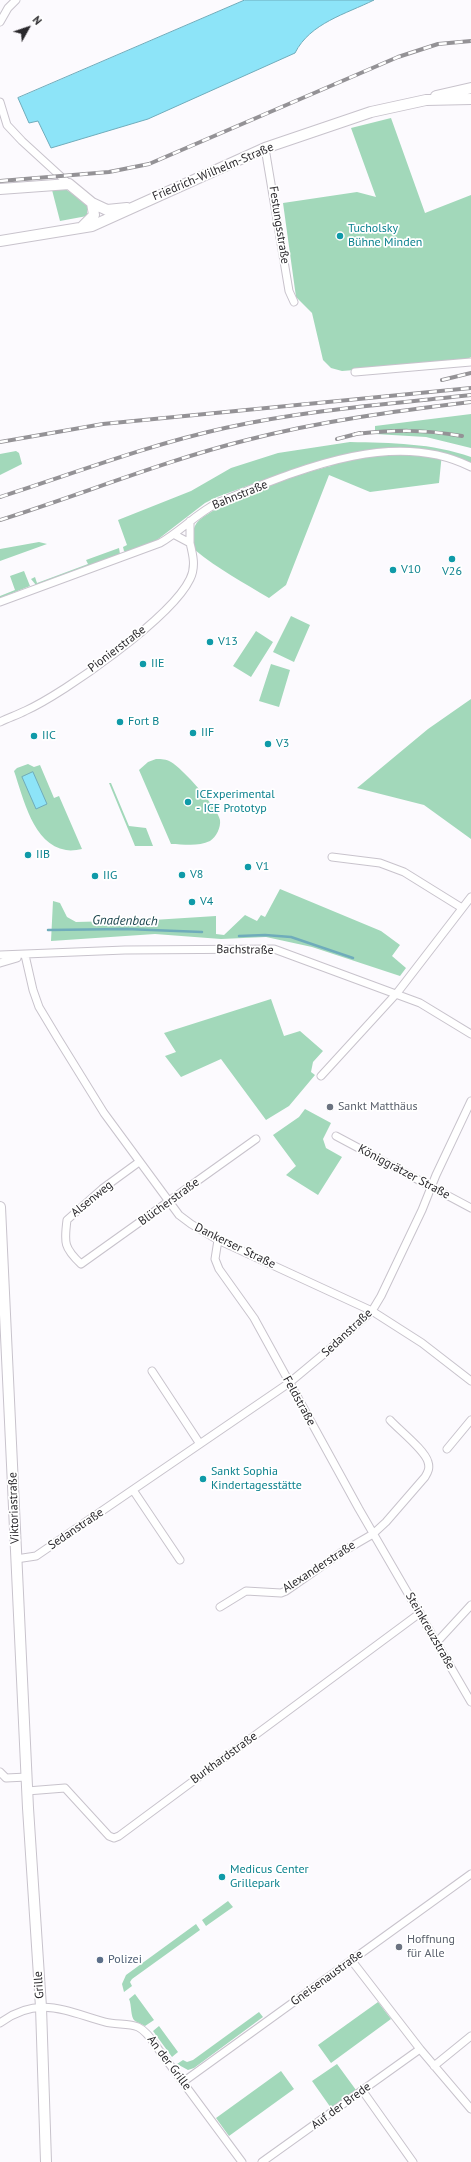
<!DOCTYPE html>
<html>
<head>
<meta charset="utf-8">
<style>
	body { margin:0 }
	#map { position:relative; width:471px; height:2162px; overflow:hidden; background:#fcfafe; font-family:"PT Sans",sans-serif }
	canvas { display:block }
	.north { position:absolute; left:8px; top:8px; width:40px; height:40px; -webkit-text-stroke:3px #fff; paint-order:stroke; rotate:50deg; font-size:11px; font-weight:700; line-height:16px; text-align:center; color:#2a282c }
	.north::after { content:''; display:block; margin:auto; width:14px; height:18px; background:#2a282c; clip-path:polygon(50% 0,100% 100%,50% 72%,0 100%) }
</style>
</head>
<body>
<div id="map">
<canvas width="471" height="2162"></canvas>
<div class="north">N</div>
</div>
<script>
const c = document.querySelector('canvas').getContext('2d');
c.lineJoin = 'round';
function fillPath(path, color) { c.fillStyle = color; c.fill(path, 'evenodd'); }
function trace(path, color, width, dash) { c.strokeStyle = color; c.lineWidth = width; c.lineCap = dash ? 'butt' : 'round'; c.setLineDash(dash || []); c.stroke(path); }
function write(font, color, halo, rows, align = 'center') {
  c.font = font + ' "PT Sans",sans-serif'; c.lineWidth = 3.5; c.setLineDash([]); c.textBaseline = 'middle'; c.strokeStyle = halo; c.fillStyle = color; for (const [text, x, y, turn = 0] of rows) {
    c.save(); c.translate(x, y); c.rotate((+turn || 0) * Math.PI / 180); c.textAlign = isNaN(turn) ? turn : align; if (halo) c.strokeText(text, 0, 0); c.fillText(text, 0, 0); c.restore();
  }
}
fillPath(new Path2D(`
	M391,118L425,213L471,195V357L464,361L342,371L331,368L323,360L312,313L296,297L283,203L357,192L376,197L351,128Z
	M52,190H67L87,205V216L60,221Z
	M471,414V448L426,437L375,434V426Z
	M350,442C391,443 432,443 471,457V463L442,453L439,483L370,492L329,475L286,585L269,598C244,583 218,569 195,550C193,541 191,532 196,524C209,505 306,471 331,466L332,459L305,465L217,497L205,503L157,540L127,553L124,551L123,547L127,545L118,520L191,491L231,468L278,453Z
	M16,451L19,453L22,464L0,475V454Z
	M39,542L47,544L0,561V549Z
	M119,548L120,554L118,556L36,585L31,579L35,577L37,583L88,564L86,560Z
	M24,571L30,586L0,598V596L15,590L10,576Z
	M291,616L310,625L294,662L273,652Z
	M256,631L273,642L251,677L233,666Z
	M271,664L290,670L279,707L259,701Z
	M471,699V839L424,805L357,788L428,729Z
	M156,759C162,759 166,759 171,762C182,768 218,808 220,820C221,828 216,837 210,841C198,847 183,844 171,844L139,770L148,762Z
	M28,764L34,767L40,765L54,798L59,796L82,849C77,850 71,851 66,850C33,845 23,797 14,771L17,768Z
	M109,783H111L129,826L146,828L153,846H135Z
	M280,889L381,931L400,945L392,956L406,968L400,976L312,947L266,937L221,939L155,934L51,941L53,901L60,903L67,917L76,922L153,920L216,916V934L224,935L245,915L257,921L261,915L265,917Z
	M271,999L284,1036L300,1031L323,1051L313,1062L311,1072L315,1075L289,1106L266,1120L221,1059L181,1077L165,1056L176,1052L164,1033Z
	M305,1109L331,1123L323,1139L326,1148L342,1157L318,1195L286,1175L296,1166L273,1135L299,1117Z
	M228,1901L233,1907L206,1926L202,1920Z
	M196,1924L200,1930L132,1979L130,1982L132,1986L124,1992L122,1984L126,1975Z
	M135,1994L154,2020L145,2026C142,2024 138,2023 135,2021C130,2017 132,2005 129,1999Z
	M378,2002L391,2019L331,2063L318,2045Z
	M259,2012L263,2017L194,2068L188,2070L177,2064L183,2060L187,2062L193,2060Z
	M159,2026L178,2052L172,2057L153,2031Z
	M337,2064L356,2090L331,2108L312,2081Z
	M281,2071L294,2089L229,2136L216,2118Z`), '#a2d8ba');
const water = new Path2D(`
	M245,0H374C346,14 310,23 295,53L148,119L51,148L38,121L29,123L18,98Z
	M33,772L47,804L36,809L22,777Z`);
fillPath(water, '#8de4f8');
trace(water, '#6facbb', 1);
trace(new Path2D(`
	M48,930L126,929L202,932
	M239,936L265,935L291,937L353,958`), '#6facbb', 2.5);
const minor = new Path2D(`
	M0,22L8,8L16,0
	M0,102L7,125L22,141L69,184
	M265,148L289,291L294,302
	M355,372L471,362
	M190,543V521
	M0,602L160,543C181,531 197,513 219,502C294,472 392,427 471,467
	M0,722C8,718 17,715 25,711C65,693 172,617 190,579C196,567 193,555 190,543L175,535
	M332,857L380,863L404,872L462,908
	M0,955L125,950L274,949L420,1003L471,1034
	M25,955L33,990L39,1007L57,1037L104,1113L179,1215L191,1224L218,1240L372,1311L422,1343L471,1381
	M0,963L17,958
	M321,1076L397,993L471,897
	M336,1136L471,1208
	M139,1162L102,1189L67,1220C64,1243 64,1248 81,1264L256,1139
	M218,1240L215,1259L219,1269L254,1318L359,1509L471,1702
	M152,1371L200,1444
	M447,1449L471,1420
	M133,1490L180,1560
	M16,1559L36,1556L289,1383L331,1348L372,1311L381,1296L422,1210L436,1175L471,1101
	M220,1607L246,1591L281,1593L286,1591L342,1552L373,1534L386,1522L425,1477C428,1472 430,1468 428,1462C425,1450 399,1430 390,1420
	M437,1642L471,1605
	M0,1772L6,1778L27,1777
	M27,1791L65,1788L109,1836L114,1838L119,1836L420,1613
	M352,1961L420,2049
	M0,2023C38,1995 65,2011 105,2022C115,2025 129,2023 138,2027C147,2031 153,2042 159,2050L242,2162
	M434,2066L471,2036
	M183,2082L471,1874
	M362,2090L413,2162
	M262,2162L420,2049L471,2109`);
const secondary = new Path2D(`
	M436,96L471,88
	M0,189L69,184L92,203L107,210L127,208
	M82,227L94,215L92,203
	M0,241L92,226L265,148L371,112L426,100L471,99
	M0,1207L28,1808L41,2007L46,2162`);
trace(minor, '#c8c3cc', 9);
trace(secondary, '#c8c3cc', 12);
trace(minor, '#fff', 7);
trace(secondary, '#fff', 10);
const rail = new Path2D(`
	M0,181L109,172L149,164L398,57L438,44L471,41
	M442,380L471,373
	M355,434C396,430 421,429 462,436
	M337,439L360,433
	M0,442L103,424L471,388
	M0,497C75,473 148,445 225,428C306,410 389,404 471,395
	M0,520C83,494 163,461 247,440C321,421 396,411 471,402`);
trace(rail, '#949296', 4);
trace(rail, '#fff', 2.5, [8]);
for (const [x, y, r, color] of [
	[340,236,4,"#0f9aa8"],
	[452,559,4,"#0f9aa8"],
	[393,570,4,"#0f9aa8"],
	[210,642,4,"#0f9aa8"],
	[143,664,4,"#0f9aa8"],
	[120,722,4,"#0f9aa8"],
	[193,733,4,"#0f9aa8"],
	[34,736,4,"#0f9aa8"],
	[268,744,4,"#0f9aa8"],
	[188,802,4,"#0f9aa8"],
	[28,855,4,"#0f9aa8"],
	[248,867,4,"#0f9aa8"],
	[182,875,4,"#0f9aa8"],
	[95,876,4,"#0f9aa8"],
	[192,902,4,"#0f9aa8"],
	[330,1107,4,"#6b7280"],
	[203,1479,4,"#0f9aa8"],
	[222,1877,4,"#0f9aa8"],
	[399,1947,4,"#6b7280"],
	[100,1960,4,"#5c6f8a"]
]) { const dot = new Path2D(); dot.arc(x, y, r, 0, 2 * Math.PI); c.fillStyle = color; c.fill(dot); trace(dot, '#fff', 1.5); }
write('12px', '#2a282c', '#fff', [
	["Friedrich-Wilhelm-Straße",213,172,-23],
	["Festungsstraße",279,225,81],
	["Bahnstraße",240,495,-22],
	["Pionierstraße",117,649,-37],
	["Bachstraße",245,950,1],
	["Königgrätzer Straße",404,1172,28],
	["Alsenweg",92,1199,-39],
	["Blücherstraße",169,1202,-36],
	["Dankerser Straße",235,1246,26],
	["Sedanstraße",347,1333,-43],
	["Feldstraße",299,1401,61],
	["Viktoriastraße",14,1508,-92],
	["Sedanstraße",76,1529,-34],
	["Alexanderstraße",319,1567,-33],
	["Steinkreuzstraße",430,1631,60],
	["Burkhardstraße",224,1758,-36],
	["Gneisenaustraße",327,1978,-36],
	["Grille",39,1985,-94],
	["An der Grille",169,2063,53],
	["Auf der Brede",341,2106,-36]
]);
write('12px', '#0d838f', '#fff', [
	["Tucholsky",348,229],
	["Bühne Minden",348,243],
	["V10",401,570],
	["V26",452,572,"center"],
	["V13",218,642],
	["IIE",151,664],
	["Fort B",128,722],
	["IIF",201,733],
	["IIC",42,736],
	["V3",276,744],
	["ICExperimental",196,795],
	["- ICE Prototyp",196,809],
	["IIB",36,855],
	["V1",256,867],
	["V8",190,875],
	["IIG",103,876],
	["V4",200,902],
	["Sankt Sophia",211,1472],
	["Kindertagesstätte",211,1486],
	["Medicus Center",230,1870],
	["Grillepark",230,1884]
], 'left');
write('12px', '#5b616d', '#fff', [
	["Sankt Matthäus",338,1107],
	["Hoffnung",407,1940],
	["für Alle",407,1954]
], 'left');
write('12px', '#4e5e75', '#fff', [
	["Polizei",108,1960]
], 'left');
write('italic 13px', '#19424b', '#fff', [
	["Gnadenbach",125,921,1]
]);
</script>
</body>
</html>
